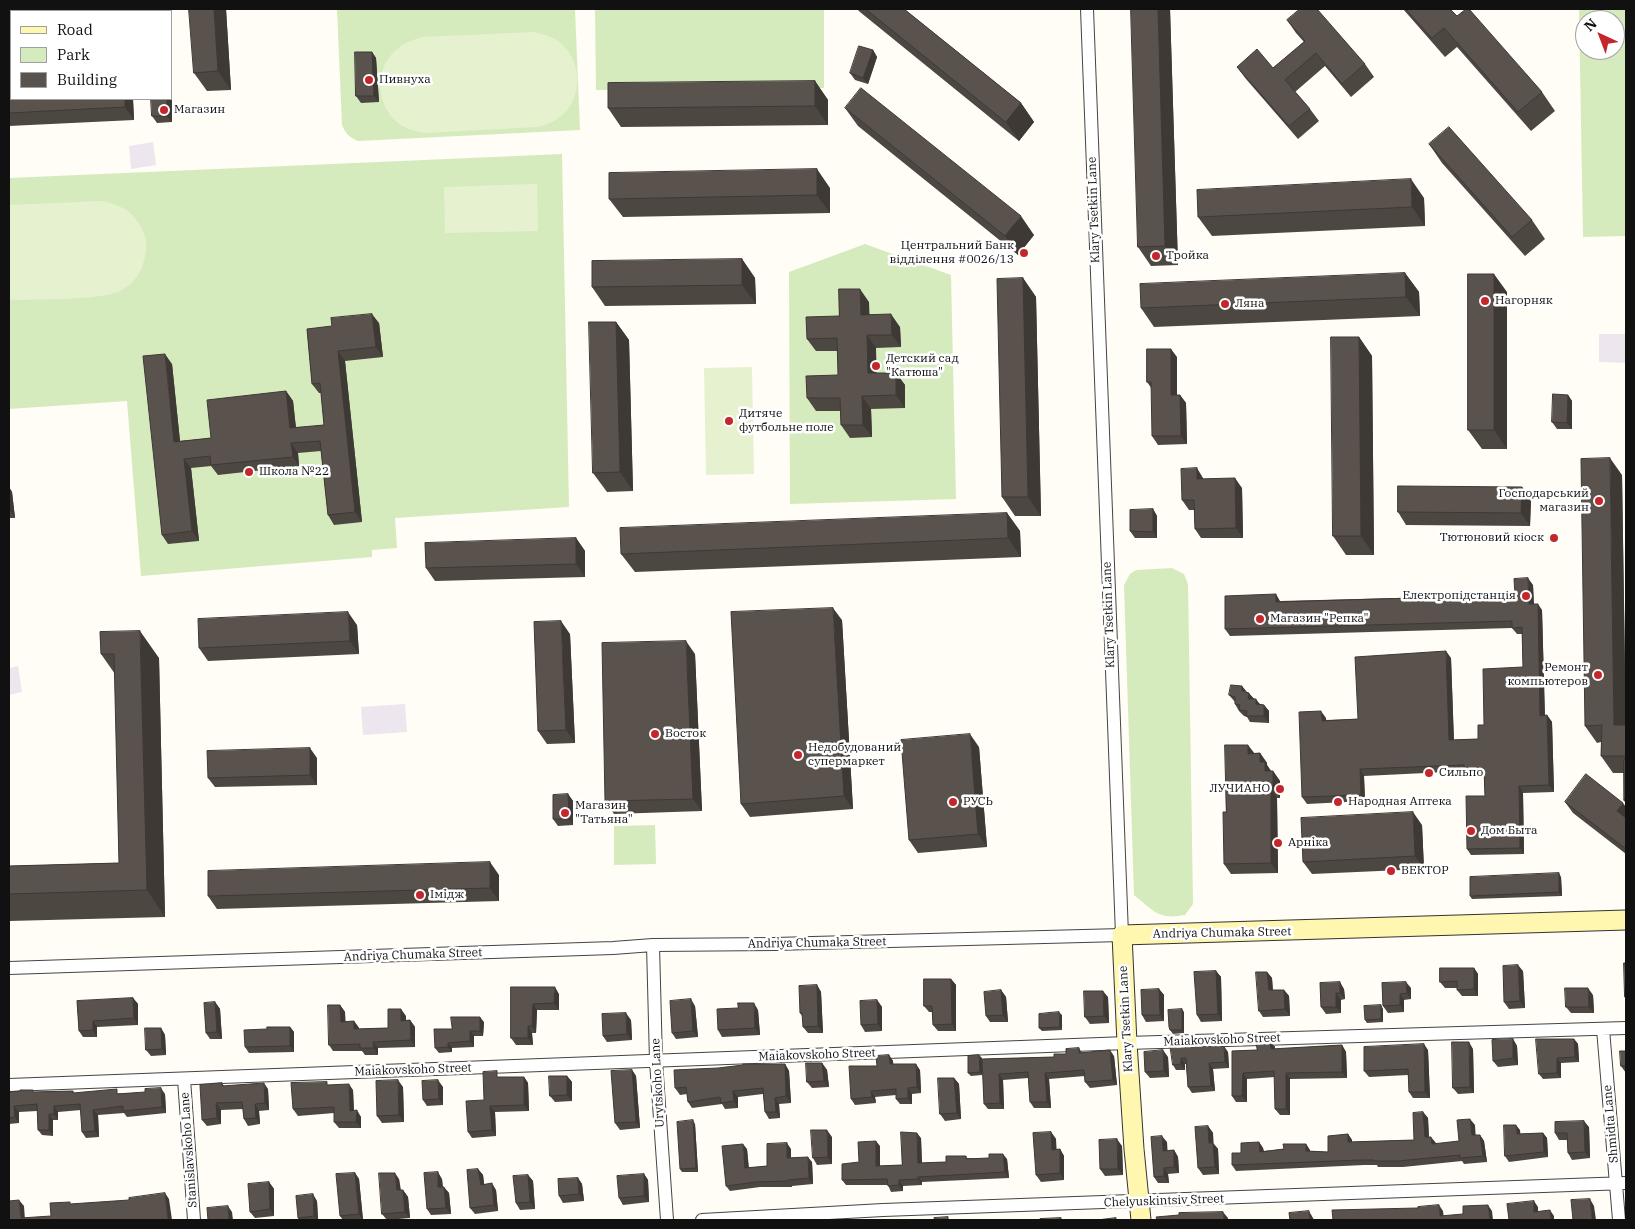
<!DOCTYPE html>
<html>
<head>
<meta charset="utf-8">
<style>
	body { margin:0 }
	#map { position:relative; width:1635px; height:1229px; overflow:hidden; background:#fffdf5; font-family:"IBM Plex Serif",serif }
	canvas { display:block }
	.frame { position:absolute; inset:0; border:10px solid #111; pointer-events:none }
	.legend { position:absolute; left:10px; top:10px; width:162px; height:90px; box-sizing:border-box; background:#fff; border:1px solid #a0a0a0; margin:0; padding:6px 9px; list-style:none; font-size:15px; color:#111 }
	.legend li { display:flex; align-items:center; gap:10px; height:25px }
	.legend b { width:25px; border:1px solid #a0a0a0 }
	.north { position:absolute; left:1575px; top:10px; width:50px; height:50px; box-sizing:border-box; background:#fff; border:1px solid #a0a0a0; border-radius:50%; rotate:317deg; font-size:14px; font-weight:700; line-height:20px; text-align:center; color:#111 }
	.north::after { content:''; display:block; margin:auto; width:18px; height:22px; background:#c4262e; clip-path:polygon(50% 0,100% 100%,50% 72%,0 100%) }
</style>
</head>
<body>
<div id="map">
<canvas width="1635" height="1229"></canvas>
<div class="frame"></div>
<ul class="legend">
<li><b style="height:6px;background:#fff6b0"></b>Road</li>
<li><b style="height:14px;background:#d5ebbd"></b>Park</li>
<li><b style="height:14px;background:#5a524d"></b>Building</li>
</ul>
<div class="north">N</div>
</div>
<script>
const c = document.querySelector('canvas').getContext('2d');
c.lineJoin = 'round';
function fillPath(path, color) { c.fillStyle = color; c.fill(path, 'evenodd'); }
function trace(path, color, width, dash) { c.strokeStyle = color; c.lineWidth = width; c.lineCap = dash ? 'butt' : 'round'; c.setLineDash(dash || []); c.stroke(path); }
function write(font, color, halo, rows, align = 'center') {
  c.font = font + ' "IBM Plex Serif",serif'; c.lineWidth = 5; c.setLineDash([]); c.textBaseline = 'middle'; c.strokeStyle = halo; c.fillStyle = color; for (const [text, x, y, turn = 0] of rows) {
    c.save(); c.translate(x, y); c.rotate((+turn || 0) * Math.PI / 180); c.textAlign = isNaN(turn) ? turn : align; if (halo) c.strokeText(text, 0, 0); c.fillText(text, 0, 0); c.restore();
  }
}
fillPath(new Path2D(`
	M153,142L156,165L131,169L129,146Z
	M1599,334H1626V363L1599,362Z
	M18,666L22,692L9,695V668Z
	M405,704L407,732L363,735L361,707Z`), '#eee6ef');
fillPath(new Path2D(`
	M337,9H575L580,130L358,141C350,138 345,133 342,125Z
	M595,9H824V88L596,90Z
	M1579,9H1626V236L1583,237ZM1585,20H1615V50H1585Z
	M562,154L569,507L395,518L397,548L372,550V557L141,576L127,401L9,409V178Z
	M865,244L951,275L956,499L790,504L789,272Z
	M1172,568L1184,574L1188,584L1193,904L1185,915C1158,920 1154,911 1134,895L1124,585L1130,574L1136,570Z
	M655,825L656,864L614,865V826Z`), '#d5ebbd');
fillPath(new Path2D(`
	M534,32C544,35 554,37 562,44C585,66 582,108 552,122C547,124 542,126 537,127L425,133C420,132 414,131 409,129C377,117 370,71 397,49C404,43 413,40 422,37Z
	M537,184L538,231L445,233L444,187Z
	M102,201C124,206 136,213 144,234C148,243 146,255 143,264C140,275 132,284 122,290C103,301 34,299 9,300V205Z
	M752,367L754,474L706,475L704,368Z`), '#e6f2cf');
const street = new Path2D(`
	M653,945L656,1061L667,1220
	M9,968L613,948L653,945L774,944L1122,935L1087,9
	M1603,1029L1619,1220
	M184,1079L194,1220
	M9,1085L1127,1043L1626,1028
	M702,1220L883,1210L1626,1183`);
const secondary = new Path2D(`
	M1141,1220L1134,1149L1127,1043L1122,935L1626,920`);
trace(street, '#444', 14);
trace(secondary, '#333', 21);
trace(street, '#fff', 12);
trace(secondary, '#fff6b0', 19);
fillPath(new Path2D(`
	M9,9L11,11V36L9,35Z
	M189,9H226L231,90L207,91L194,73Z
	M857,9H904L1021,103L1034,122L1019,141L860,12Z
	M1131,9H1170L1178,265L1151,266L1138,247Z
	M1403,9H1450L1457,16L1542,92L1555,111L1531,131L1457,47L1445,57Z
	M1287,20L1365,64L1374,77L1351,97L1325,66L1295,92L1310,109L1319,121L1298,139L1246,79L1237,67L1273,68L1304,42L1296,33Z
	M873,50L877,57L868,84L855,80L850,73Z
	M372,52L376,58L379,102L361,103L356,96Z
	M815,81L828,100V125L621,127L608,108Z
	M9,89L133,99L134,120L9,126Z
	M171,94L172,122L157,123L152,116L171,99Z
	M845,108L1034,235L1018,255L858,126Z
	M1429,144L1532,220L1545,239L1525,256L1442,163Z
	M830,188V213L623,217L609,199Z
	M1424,198L1425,226L1212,236L1198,217Z
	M742,259L755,278L756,304L605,306L592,287Z
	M1405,273L1419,292L1420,316L1154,327L1141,308Z
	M1023,278L1036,297L1041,516H1015L1002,497Z
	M1507,292V449H1482L1468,430Z
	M869,302V314L900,327L901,347L876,348V373H896L905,385V408L871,409L872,437L850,438L841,425L840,411H816L807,398L838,375V351H816L807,339L839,316Z
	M616,322L629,340L633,491L607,492L593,473Z
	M379,323L383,357L345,361L362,522L334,525L328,515L321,451L298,453L299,466L218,475L211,466L191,468L199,541L168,544L162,535L172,364L180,441L211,438L286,391L293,401L296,428L324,425L321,393H319L312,384L307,329Z
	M1359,337L1372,356L1374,555H1346L1333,536Z
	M1177,357V395H1180L1186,403L1187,444L1158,445L1152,436V389L1147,382Z
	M1568,395L1572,401V429H1557L1552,422Z
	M1622,475L1626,725V804L1624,800V773H1613L1601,756V742L1597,743L1585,726Z
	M1203,478V479L1242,488L1243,538H1201L1195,529L1194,510H1189L1182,500Z
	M9,487L12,492L15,518H9Z
	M1522,487L1531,499L1530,526L1406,525L1398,512Z
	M1153,509L1157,516V538H1135L1130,531Z
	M1007,513L1020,531L1021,557L635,572L621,554Z
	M576,538L585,551V577L435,581L426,568Z
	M1533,585L1534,604L1542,610L1545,716L1547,715L1552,722L1554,792L1523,793L1524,854L1471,855L1467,849L1485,796L1484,776L1469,777L1466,771L1364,776L1365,801L1307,804L1302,797L1326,718V720L1358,719L1451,658L1454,740L1478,739L1484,725L1523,667L1522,634H1517L1512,628L1230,636L1225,629L1280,601L1515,595Z
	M842,620L853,809L750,817L741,804Z
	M357,625L359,654L208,661L199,648Z
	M100,632L159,658L165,917L9,921V866L119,863L115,674L101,654Z
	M570,634L575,743L547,744L538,731Z
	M695,654L702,811L614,814L605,801Z
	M1247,692L1260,704L1264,705L1269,711V723L1250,722L1247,717L1244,716L1239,711L1235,704V702L1229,695Z
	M979,747L987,847L918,853L909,840Z
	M1254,753H1260L1267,763V765L1271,771H1273L1280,781V798H1277L1278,873L1231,874L1224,864L1226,812Z
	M317,758V785L215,787L208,778Z
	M568,794L573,801V825L558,826L553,819Z
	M1565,802L1626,807V854L1573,813Z
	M1422,825L1424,869L1312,874L1303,862Z
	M499,875V901L217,909L208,896Z
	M1561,877L1562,896L1472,899L1470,896Z
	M1474,968L1478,974V996H1462L1457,990V988H1445L1440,982Z
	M1216,971L1221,977L1222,1021L1201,1022L1197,1015Z
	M1523,971L1525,1008L1509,1009L1504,1002Z
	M1267,972L1272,978L1273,990H1284L1289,996L1290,1016L1263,1017L1259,1011Z
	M951,979L956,985V1031H938L933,1025L932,1012H929L924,1006Z
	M1320,983L1344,989L1345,999L1341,1000V1013L1326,1014L1321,1007Z
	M1382,983L1411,988V999L1404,1000V1012L1388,1013L1383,1006Z
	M817,985L821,992L823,1033H808L803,1027V1017L800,1013Z
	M511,987L559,994V1010H537L536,1033H532L533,1045H516L511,1038Z
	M1159,989L1164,995V1021L1146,1022L1142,1015Z
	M1001,990L1006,997L1008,1022H990L986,1016Z
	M1593,995L1594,1013H1571L1566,1007Z
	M1108,997L1109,1023L1090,1024L1085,1017Z
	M133,998L138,1004V1025L97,1027V1037H83L79,1031L77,1001Z
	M877,1000L882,1007V1031L865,1032L861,1025Z
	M215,1002L220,1009L222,1039H210L206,1033Z
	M340,1005L345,1012V1022L354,1021L359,1028V1029L388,1028L406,1016V1021L410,1020L415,1027V1047L378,1048V1055H365L362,1051H333L329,1045Z
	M695,1006L698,1037L676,1039L672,1033Z
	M1383,1009V1022L1367,1023L1365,1020Z
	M758,1010L760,1035L722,1037L718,1030Z
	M1184,1012V1033L1173,1034L1170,1030Z
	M1062,1015V1030L1042,1031L1039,1028Z
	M631,1020L632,1040L607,1042L603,1036Z
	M484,1022L483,1036H474V1047L452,1048V1052L439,1053L435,1048L452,1029Z
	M290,1027L294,1032V1052L249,1053L245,1047L267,1029Z
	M161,1028L165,1035L166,1055L151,1056L146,1050Z
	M1513,1039L1517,1046L1518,1065L1498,1067L1493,1061Z
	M1574,1039L1578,1044L1579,1062L1561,1063V1078L1543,1079L1539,1074Z
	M1270,1041L1275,1047V1049L1342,1045L1346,1052L1347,1078L1290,1079V1115H1280L1275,1109V1077L1247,1079V1102H1236L1232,1096V1051L1257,1050Z
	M1181,1044L1183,1047L1228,1052L1229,1068L1213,1069L1215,1091L1192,1093L1188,1087L1186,1064H1185V1070H1176L1173,1065Z
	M1079,1048L1082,1053L1114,1056L1117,1085L1090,1088L1085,1082V1076L1049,1079L1051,1108H1034L1030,1102L1028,1078L1003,1080L1004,1109H988L984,1104L982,1059L1054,1057L1066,1054Z
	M1473,1049L1474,1093L1458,1094L1453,1088Z
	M1428,1050L1430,1098H1413L1409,1092L1408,1075L1369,1077L1364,1071Z
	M1626,1051V1073L1621,1066Z
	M889,1055L893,1061V1064L920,1070L921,1093L912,1094V1104H900L896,1099V1095L875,1097L876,1103L855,1105L851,1099L877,1066Z
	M1168,1057L1169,1077L1150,1078L1145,1072Z
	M982,1058V1075L971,1076L968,1073Z
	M822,1063L827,1070L829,1087L812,1088L807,1082Z
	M785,1064L789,1071L791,1103L779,1104L780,1118L769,1119L765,1112L763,1094L738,1097V1108L725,1109L722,1104L692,1108L688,1102L687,1094L680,1095L675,1088Z
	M632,1070L636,1076L640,1128L620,1130L615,1123Z
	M567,1076L572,1082V1101L555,1102L550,1096Z
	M501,1077H524L528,1083L529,1111L495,1112L496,1136L472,1138L468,1132L484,1100Z
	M954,1078L959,1084L961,1119L945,1121L940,1114Z
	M222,1083L224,1086L268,1089L269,1110L259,1111L260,1124L248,1126L244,1119L243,1109L221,1110V1124L207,1126L202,1120Z
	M328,1085L353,1090L354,1110L361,1117V1128H339L334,1122V1113L298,1116L293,1109Z
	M403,1087L404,1122L382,1123L377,1116Z
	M443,1087V1105L427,1106L423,1100Z
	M73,1091L74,1093L165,1094L166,1113L127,1117L124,1113L98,1115L99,1137L86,1138L82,1132L81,1110L58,1112V1120H53V1136L42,1135L38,1130L37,1111L19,1112V1123L9,1124V1136V1092H34Z
	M1423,1112L1428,1118L1429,1137L1436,1144L1459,1141L1475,1125V1135H1480L1484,1141L1487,1162L1464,1164L1462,1161L1403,1167H1378L1377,1165H1364L1236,1171L1232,1165L1241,1153L1259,1142L1263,1148L1264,1151L1284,1149L1306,1144L1310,1151L1328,1152L1348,1134L1352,1140V1142L1414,1140Z
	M695,1124L698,1172H682L680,1169Z
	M1208,1126L1213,1133V1143L1218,1149L1219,1174L1203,1175L1198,1168Z
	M1589,1127L1590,1158L1572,1160L1568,1153L1567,1140H1559L1555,1133Z
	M1520,1130V1134L1543,1133L1547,1138L1548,1157L1509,1162L1505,1156Z
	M1051,1132L1056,1139V1149H1060L1064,1156V1180L1041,1182L1036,1175Z
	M832,1137V1164L817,1165L813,1158Z
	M921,1138L922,1163L946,1162L966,1156L967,1158L1007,1159L1009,1178L922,1182V1185L903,1186V1191L891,1192L888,1185H846L842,1180L880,1146V1166L902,1165Z
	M1167,1142V1151L1174,1150L1178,1157L1179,1173L1168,1174L1169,1183H1158L1154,1177Z
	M1122,1146L1123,1175L1105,1176L1100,1169Z
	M747,1149L749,1168L767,1166L791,1149V1158L812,1162L813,1184L792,1186V1187H760L730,1191L726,1186Z
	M478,1169L483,1175L484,1184L496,1190L498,1211L475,1214L470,1208Z
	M355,1173L359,1179L363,1220H343L340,1216Z
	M644,1174L648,1180L649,1202L623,1205L619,1198Z
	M528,1175L533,1181L535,1209L520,1210L516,1203Z
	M578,1178L582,1184L584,1201L563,1203L559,1196Z
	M399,1179L401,1190H403L408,1197L410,1218L387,1220L382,1214Z
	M442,1179L443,1187L449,1193L451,1214L431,1215L427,1209Z
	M269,1182L274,1189V1216L255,1218L250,1212Z
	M317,1201L318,1220H299L298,1218Z`), '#4d4742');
fillPath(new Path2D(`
	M31,9H58L57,11H30Z
	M214,9H226L231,90L218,71Z
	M1158,9H1170L1178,265L1165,246Z
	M873,50L877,57L868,84L863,78Z
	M372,52L376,58L379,102L374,96Z
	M815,81L828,100V125L815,106Z
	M171,94H172V122L167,116V99H171Z
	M125,99H133L134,120L125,107Z
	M1021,103L1034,122L1019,141L1006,122Z
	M817,169L830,188V213L817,195Z
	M1411,179L1424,198L1425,226L1412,207Z
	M1021,216L1034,235L1018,255L1005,236Z
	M742,259L755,278L756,304L742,285Z
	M1405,273L1419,292L1420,316L1406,297Z
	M1494,274L1507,292V449L1494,430Z
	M1023,278L1036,297L1041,516L1028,497Z
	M860,289L869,302L870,328L861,315Z
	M372,314L379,323L383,357L376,347Z
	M891,314L900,327L901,347L892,335Z
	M616,322L629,340L633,491L620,472Z
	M867,335L876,348L877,386L868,373Z
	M1359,337L1372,356L1374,555L1361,536Z
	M1171,349L1177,357V403L1171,395Z
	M338,351L345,361L362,522L355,512Z
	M165,354L172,364L181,451L174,442Z
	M896,373L905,385V408L896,395Z
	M286,391L293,401L297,438L290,428Z
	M1180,395L1186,403L1187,444L1181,436Z
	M1568,395L1572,401V429L1567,423Z
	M862,396L871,409L872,437L863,425Z
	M291,443L298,453L299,466L293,457Z
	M1610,458L1622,475L1626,742L1614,725Z
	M184,459L191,468L199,541L192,531Z
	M1197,468L1203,478L1204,489L1197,479Z
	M1235,478L1242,488L1243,538L1236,528Z
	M9,487L12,492L15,518L9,509Z
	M1522,487L1531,499L1530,526L1521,513Z
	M1153,509L1157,516V538L1153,532Z
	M1007,513L1020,531L1021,557L1008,538Z
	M576,538L585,551V577L576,564Z
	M1528,578L1533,585L1534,611L1529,604Z
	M1276,594L1280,601L1281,609L1276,602Z
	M1538,604L1542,610L1545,723L1540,716Z
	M833,608L842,620L853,809L844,796Z
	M348,612L357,625L359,654L350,641Z
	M561,621L570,634L575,743L566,730Z
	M140,631L159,658L165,917L147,890Z
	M686,641L695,654L702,811L693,799Z
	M1446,651L1451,658L1454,746L1449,740Z
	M1242,686L1247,692L1242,691Z
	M1249,693L1254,699H1248Z
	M1256,699L1261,706L1256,704Z
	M1264,705L1269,711V723L1264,716Z
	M1321,711L1326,718L1327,727L1322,721Z
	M1547,715L1552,722L1554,792L1549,785Z
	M970,734L979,747L987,847L978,834Z
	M1248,745L1255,754H1248Z
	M310,748L317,758V785L310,775Z
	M1260,753L1267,763V765L1271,771H1265L1260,762Z
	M1360,769L1364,776L1365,801L1361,795Z
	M1273,771L1280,781V798L1273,788Z
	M1519,786L1523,793L1524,854L1520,848Z
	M1271,788L1277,798L1278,873L1271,863Z
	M568,794L573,801V825L569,819Z
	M1626,796V804L1624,800Z
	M1623,803L1626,807V821L1617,811Z
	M1413,812L1422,825L1424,869L1415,856Z
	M490,862L499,875V901L490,888Z
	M1559,873L1561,877L1562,896L1559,892Z
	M1518,965L1523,971L1525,1008L1520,1001Z
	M1474,968L1478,974V996L1474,989Z
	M1216,971L1221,977L1222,1021L1218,1014Z
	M1267,972L1272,978L1273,997L1269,990Z
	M951,979L956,985V1031L952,1024Z
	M1340,982L1344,989L1345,999L1340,993Z
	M1406,982L1411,988V999L1407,993Z
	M817,985L821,992L823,1033L818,1026Z
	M555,987L559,994V1010L554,1003Z
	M1588,988L1593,995L1594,1013L1589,1007Z
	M1159,989L1164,995V1021L1160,1015Z
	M1001,990L1006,997L1008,1022L1003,1015Z
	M1284,990L1289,996L1290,1016L1285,1009Z
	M1103,991L1108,997L1109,1023L1104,1016Z
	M1336,993L1341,1000V1013L1336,1007Z
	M1400,994L1404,1000V1012L1400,1005Z
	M133,998L138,1004V1025L134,1018Z
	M691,999L695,1006L698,1037L693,1031Z
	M877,1000L882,1007V1031L878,1024Z
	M215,1002L220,1009L222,1039L217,1032Z
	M754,1003L758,1010L760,1035L755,1028Z
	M533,1004L537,1010L536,1033L532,1026Z
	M340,1005L345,1012L346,1028L341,1022Z
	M1381,1005L1383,1009V1022L1381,1019Z
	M401,1009L406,1016L405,1027L401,1021Z
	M1182,1009L1184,1012V1033L1182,1030Z
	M1059,1012L1062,1015V1030L1060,1027Z
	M626,1013L631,1020L632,1040L627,1034Z
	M480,1017L484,1022L483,1036L480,1031Z
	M410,1020L415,1027V1047L411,1040Z
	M93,1021L97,1027V1037L93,1030Z
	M354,1021L359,1028V1036L354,1029Z
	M528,1026L532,1033L533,1045L528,1038Z
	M290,1027L294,1032V1052L290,1046Z
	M161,1028L165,1035L166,1055L162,1049Z
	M470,1031L474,1036V1047L470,1041Z
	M1513,1039L1517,1046L1518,1065L1513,1058Z
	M1574,1039L1578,1044L1579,1062L1575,1057Z
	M1270,1041L1275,1047V1055L1271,1049Z
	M373,1042L378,1048V1055L374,1048Z
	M1469,1042L1473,1049L1474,1093L1470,1087Z
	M448,1043L452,1048V1052L448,1047Z
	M1424,1044L1428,1050L1430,1098L1425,1092Z
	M1342,1045L1346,1052L1347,1078L1342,1072Z
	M1224,1046L1228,1052L1229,1068L1225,1062Z
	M1110,1050L1114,1056L1117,1085L1113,1080Z
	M1163,1050L1168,1057L1169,1077L1164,1071Z
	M889,1055L893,1061L894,1070L890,1064Z
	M979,1055L982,1058V1075L980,1072Z
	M1181,1058L1185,1064V1070L1181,1064Z
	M1557,1058L1561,1063V1078L1557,1073Z
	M822,1063L827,1070L829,1087L824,1081Z
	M1209,1063L1213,1069L1215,1091L1211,1086Z
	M785,1064L789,1071L791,1103L786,1096Z
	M916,1064L920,1070L921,1093L917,1087Z
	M632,1070L636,1076L640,1128L636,1122Z
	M1045,1073L1049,1079L1051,1108L1047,1102Z
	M1243,1073L1247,1079V1102L1242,1096Z
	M1286,1073L1290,1079V1115L1286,1109Z
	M999,1074L1003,1080L1004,1109L1000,1103Z
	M567,1076L572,1082V1101L567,1095Z
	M524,1077L528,1083L529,1111L524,1105Z
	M954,1078L959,1084L961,1119L957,1113Z
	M398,1080L403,1087L404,1122L399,1115Z
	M438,1080L443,1087V1105L439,1099Z
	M264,1083L268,1089L269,1110L265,1103Z
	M349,1084L353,1090L354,1117L350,1111Z
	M161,1088L165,1094L166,1113L162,1107Z
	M908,1088L912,1094V1104L908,1098Z
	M733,1091L738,1097V1108L734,1101Z
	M871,1091L875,1097L876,1103L872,1097Z
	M775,1098L779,1104L780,1118L776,1112Z
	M216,1103L221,1110V1124L217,1118Z
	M255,1104L259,1111L260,1124L256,1118Z
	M14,1106L19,1112V1123L15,1117Z
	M54,1106L58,1112V1120L54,1114Z
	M490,1106L495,1112L496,1136L492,1130Z
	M93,1110L98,1115L99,1137L95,1131Z
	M357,1110L361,1117V1128L356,1122Z
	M1423,1112L1428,1118L1429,1143L1425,1137Z
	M49,1114L53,1120V1136L49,1130Z
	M1470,1119L1475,1125L1476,1141L1472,1135Z
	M693,1120L695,1124L698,1172L696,1168Z
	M1584,1121L1589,1127L1590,1158L1585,1152Z
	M1516,1125L1520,1130L1521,1140L1517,1134Z
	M1208,1126L1213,1133L1214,1149L1209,1143Z
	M827,1130L832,1137V1164L828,1157Z
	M1051,1132L1056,1139L1057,1156L1052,1150Z
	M917,1133L921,1138L922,1168L918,1163Z
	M1543,1133L1547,1138L1548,1157L1544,1152Z
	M1348,1134L1352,1140V1148L1348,1142Z
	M1480,1135L1484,1141L1487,1162L1483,1156Z
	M1162,1136L1167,1142L1168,1158L1163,1151Z
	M1431,1137L1436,1143L1432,1144Z
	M1117,1139L1122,1146L1123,1175L1118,1169Z
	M876,1141L880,1146V1171L876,1166Z
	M1259,1142L1263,1148L1264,1157L1260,1152Z
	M787,1143L791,1149V1163L787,1158Z
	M1213,1143L1218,1149L1219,1174L1215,1167Z
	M743,1144L747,1149L749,1174L745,1168Z
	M1306,1144L1310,1150V1157L1306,1151Z
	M1060,1149L1064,1156V1180L1060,1173Z
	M1174,1150L1178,1157L1179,1173L1174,1167Z
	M1003,1154L1007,1159L1009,1178L1005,1172Z
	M808,1157L812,1162L813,1184L809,1178Z
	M1164,1168L1168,1174L1169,1183L1164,1176Z
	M478,1169L483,1175L485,1191L481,1185Z
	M438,1172L442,1179L443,1194L438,1187Z
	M355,1173L359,1179L363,1220L359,1214Z
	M395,1173L399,1179L401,1197L397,1190Z
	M644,1174L648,1180L649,1202L644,1196Z
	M528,1175L533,1181L535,1209L530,1202Z
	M918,1177L922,1182V1185L918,1179Z
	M578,1178L582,1184L584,1201L579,1194Z
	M899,1180L903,1186V1191L899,1185Z
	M269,1182L274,1189V1216L270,1209Z
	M492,1183L496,1190L498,1211L494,1205Z
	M444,1187L449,1193L451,1214L446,1208Z
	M403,1190L408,1197L410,1218L405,1212Z
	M165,1193L169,1199L172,1220H168Z
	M313,1194L317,1201L318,1220H317L314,1216Z
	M1590,1199L1594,1206L1596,1220H1592Z
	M19,1200L24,1206L25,1220L21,1218Z
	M1534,1201L1538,1207V1218L1534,1212Z
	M1439,1205L1443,1211L1444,1220L1440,1216Z
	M1488,1205L1492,1211L1493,1220H1490Z
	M228,1206L232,1212L233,1220H229Z
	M1550,1210L1554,1216V1220H1551Z
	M1309,1211L1313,1218L1314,1220H1310Z
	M1223,1212L1228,1218V1220H1224Z`), '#3f3936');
const building = new Path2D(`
	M9,9H31L30,11H11V27L9,26Z
	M189,9H214L218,71L194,73Z
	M866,9H904L1021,103L1006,122Z
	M1131,9H1158L1165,246L1138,247Z
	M1300,9H1317L1365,64L1342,84L1316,53L1285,80L1310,109L1289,126L1237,67L1257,49L1273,68L1305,41L1287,20Z
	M1406,9H1450L1457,16L1466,9H1469L1542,92L1518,112L1444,28L1432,38Z
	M859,46L873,50L863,78L850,73Z
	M355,52H372L374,96H356Z
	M815,81V106L608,108V83Z
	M861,88L1021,216L1005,236L845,108Z
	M9,89H11V99H125V107L9,113Z
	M151,99H167V116H152Z
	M1449,127L1532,220L1512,237L1429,144Z
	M817,169V195L609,199V173Z
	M1411,179L1412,207L1198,217L1197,190Z
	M742,259V285L592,287V261Z
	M1405,273L1406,297L1141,308L1140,284Z
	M1468,274H1494V430H1468Z
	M1023,278L1028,497H1002L997,279Z
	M839,289H860L861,315L891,314L892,335H867L868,373H896V395L862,396L863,425H841L840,398H807L806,376L838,375L837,338L807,339L806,317L839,316Z
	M372,314L376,347L338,351L355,512L328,515L320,441L291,443L293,457L211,465L210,456L184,459L192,531L162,535L143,356L165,354L174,442L211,438L207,400L286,391L290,428L324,425L320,383L312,384L307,329L332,326L331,318Z
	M589,322H616L620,472L593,473Z
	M1331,337H1359L1361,536H1333Z
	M1147,349H1171V395H1180L1181,436H1152L1151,382H1147Z
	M1553,394L1568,395L1567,423L1552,422Z
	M1610,458L1614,725H1626V756H1601L1602,725L1585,726L1581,459Z
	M1197,468V479L1235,478L1236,528L1195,529L1194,500H1182L1181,469Z
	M1398,486L1522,487L1521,513L1398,512Z
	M1153,509V532L1130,531V510Z
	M1007,513L1008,538L621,554L620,528Z
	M576,538V564L426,568L425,543Z
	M1528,578L1529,604H1538L1540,716L1547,715L1549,785L1519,786L1520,848L1467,849L1466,796H1485L1484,769L1465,770L1464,765L1360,769L1361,795L1302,797L1299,712L1321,711L1322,721L1358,719L1355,657L1446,651L1449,740L1478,739V725H1484L1483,669L1523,667L1522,627L1512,628V621L1225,629V596L1276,594V602L1515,595L1514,579Z
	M833,608L844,796L741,804L731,612Z
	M348,612L350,641L199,648L198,619Z
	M561,621L566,730L538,731L534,622Z
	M140,631L147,890L9,894V866L119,863L114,654H101L100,632Z
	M686,641L693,799L605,801L602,643Z
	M1231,685L1242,686V691L1249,693L1248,699H1256V704L1264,705V716H1246L1247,711L1239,710L1240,705L1235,704V697L1229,695Z
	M970,734L978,834L909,840L901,740Z
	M1225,745H1248V754L1260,753V762H1265V771H1273V788H1271V863L1224,864L1223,812H1226Z
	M310,748V775L208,778L207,751Z
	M1624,760H1626V796L1624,800Z
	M1586,774L1623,803L1617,811L1626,818V849L1565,802Z
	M568,794L569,819H553V795Z
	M1413,812L1415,856L1303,862L1301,818Z
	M490,862V888L208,896V871Z
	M1559,873V892L1470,896V877Z
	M1624,963H1626V997H1625Z
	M1518,965L1520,1001L1504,1002L1503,966Z
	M1440,968H1474V989L1457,990V981L1440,982Z
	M1216,971L1218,1014L1197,1015L1194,972Z
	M1256,972H1267L1269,990H1284L1285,1009L1259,1011Z
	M924,979H951L952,1024L933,1025L932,1006H924Z
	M1340,982V993H1336V1007H1321L1320,983Z
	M1406,982L1407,993L1400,994V1005L1383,1006L1382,983Z
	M817,985L818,1026L803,1027L802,1013H800L799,986Z
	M511,987H555L554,1003L533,1004L532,1026H528V1038H511Z
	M1565,988H1588L1589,1007H1566Z
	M1159,989L1160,1015H1142L1141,990Z
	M1001,990L1003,1015L986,1016L984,992Z
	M1084,991H1103L1104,1016L1085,1017Z
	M133,998L134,1018L93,1021V1030L79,1031L77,1001Z
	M691,999L693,1031L672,1033L670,1001Z
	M877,1000L878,1024L861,1025L860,1001Z
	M215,1002L217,1032L206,1033L204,1003Z
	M738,1003H754L755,1028L718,1030L717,1009L738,1008Z
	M328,1005H340L341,1022L354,1021V1029L388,1028V1009H401V1021L410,1020L411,1040L373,1042L374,1048H360V1044L329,1045Z
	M1381,1005V1019L1365,1020L1364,1006Z
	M1182,1009V1030H1170L1169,1027L1168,1010Z
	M1059,1012L1060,1027L1039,1028V1014Z
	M626,1013L627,1034L603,1036L602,1014Z
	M451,1017H480V1031H470V1041L448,1043V1047L435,1048L434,1029H452Z
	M267,1027H290V1046L245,1047L244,1030L267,1029Z
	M145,1028H161L162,1049L146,1050Z
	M1513,1039V1058L1493,1061L1492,1040Z
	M1536,1039H1574L1575,1057L1557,1058V1073L1539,1074Z
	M1256,1041H1270L1271,1049L1342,1045V1072L1286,1073V1109H1275L1274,1071L1243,1073L1242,1096H1232V1051L1257,1050Z
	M1452,1042H1469L1470,1087L1453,1088Z
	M1170,1044H1181V1047L1224,1046L1225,1062L1209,1063L1211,1086L1188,1087L1186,1058H1181V1064L1173,1065Z
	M1424,1044L1425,1092H1409L1408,1069L1364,1071V1047Z
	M1079,1048V1053L1110,1050L1113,1080L1085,1082L1084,1070L1045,1073L1047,1102H1030L1028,1072L999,1074L1000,1103L984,1104L982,1059L1054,1057V1054H1066V1049Z
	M1163,1050L1164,1071L1145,1072L1144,1052Z
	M1620,1051H1626V1066H1621Z
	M889,1055L890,1064H916L917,1087L908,1088V1098L896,1099V1089L871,1091L872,1097L851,1099L849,1066H877L876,1056Z
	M979,1055L980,1072L968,1073V1056Z
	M806,1063H822L824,1081L807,1082Z
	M743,1064H785L786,1096L775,1098L776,1112H765L763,1088L733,1091L734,1101L721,1103L720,1097L688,1102L686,1087L675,1088L674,1070L718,1068L743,1065Z
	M632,1070L636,1122L615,1123L611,1071Z
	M497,1071V1077H524V1105L490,1106L492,1130L468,1132L466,1101L484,1100L483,1072Z
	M549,1076H567V1095L550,1096Z
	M938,1078H954L957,1113L940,1114Z
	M398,1080L399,1115L377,1116L376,1081Z
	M438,1080L439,1099L423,1100L422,1081Z
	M327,1082V1085L349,1084L350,1111L357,1110L356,1122H334V1107L293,1109L291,1083Z
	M222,1083V1086L264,1083L265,1103L255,1104L256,1118L244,1119L242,1102L216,1103L217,1118L202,1120L200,1085Z
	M161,1088L162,1107L123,1111V1106L93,1110L95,1131L82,1132L80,1104L54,1106V1114H49V1130H38L37,1104L14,1106L15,1117L9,1118V1092L20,1091V1090H33V1092L73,1091V1093L117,1089V1094L145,1092V1089Z
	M1423,1112L1425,1137H1431L1432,1144L1459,1141L1457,1120L1470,1119L1472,1135H1480L1483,1156L1460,1158V1155L1398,1161H1374V1160H1360L1232,1165V1153H1241V1143L1259,1142L1260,1152L1284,1149L1283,1144H1306V1151L1328,1152V1136L1348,1134V1142L1414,1140L1413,1113Z
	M693,1120L696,1168L680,1169L677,1122Z
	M1584,1121L1585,1152L1568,1153L1567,1133H1555V1122Z
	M1504,1125H1516L1517,1134L1543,1133L1544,1152L1505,1156Z
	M1208,1126L1209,1143H1213L1215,1167L1198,1168L1195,1127Z
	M811,1130H827L828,1157L813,1158Z
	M901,1132L917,1133L918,1163L946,1162V1156H966V1159L989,1158V1154H1003L1005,1172L918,1177V1179L899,1180V1185L888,1186L887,1179L842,1180V1164L859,1162L858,1142L876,1141V1166L902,1165Z
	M1051,1132L1052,1150L1060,1149V1173L1036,1175L1033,1133Z
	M1162,1136L1163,1151L1174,1150V1167L1164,1168V1176L1154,1177L1151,1137Z
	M1117,1139L1118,1169H1100L1099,1140Z
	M787,1143V1158L808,1157L809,1178L788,1180V1181L756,1182L726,1186L722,1146L743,1144L745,1168L767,1166V1144Z
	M478,1169L481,1185L492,1183L494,1205L470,1208L467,1170Z
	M438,1172V1187H444L446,1208L427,1209L424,1173Z
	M355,1173L359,1214L340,1216L336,1174Z
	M379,1173H395L397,1190H403L405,1212L382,1214Z
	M644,1174V1196L619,1198L617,1176Z
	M528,1175L530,1202L516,1203L513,1176Z
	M578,1178L579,1194L559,1196L558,1179Z
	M269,1182L270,1209L250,1212L248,1184Z
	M165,1193L168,1220H9V1201L19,1200L21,1218L51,1216L50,1203L70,1202V1204L129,1200V1198Z
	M313,1194L314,1216L298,1218L296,1196Z
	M1590,1199L1592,1220H1573L1571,1200Z
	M1534,1201V1212L1550,1210L1551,1220H1509L1507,1204Z
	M1439,1205L1440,1216L1463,1214V1206L1488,1205L1490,1220H1333L1332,1210L1418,1208V1207Z
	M228,1206L229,1220H208L207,1208Z
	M1309,1211L1310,1220H1290L1289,1213Z
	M1223,1212L1224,1220H1157L1156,1217L1179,1215V1213Z
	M948,1217V1220H935L934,1218Z
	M1061,1218V1220H1040V1219Z
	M1116,1218V1220H1098Z`);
fillPath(building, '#5a524d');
trace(building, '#3f3936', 1);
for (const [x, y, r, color] of [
	[369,80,5,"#c4262e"],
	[164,110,5,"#c4262e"],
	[1024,253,5,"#c4262e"],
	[1156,256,5,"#c4262e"],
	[1485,301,5,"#c4262e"],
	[1225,304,5,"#c4262e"],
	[876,366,5,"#c4262e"],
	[729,421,5,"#c4262e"],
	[249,472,5,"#c4262e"],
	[1599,501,5,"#c4262e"],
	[1554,538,5,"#c4262e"],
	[1526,596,5,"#c4262e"],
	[1260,619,5,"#c4262e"],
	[1598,675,5,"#c4262e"],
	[655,734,5,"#c4262e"],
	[798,755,5,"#c4262e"],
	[1429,773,5,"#c4262e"],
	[1280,789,5,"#c4262e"],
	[953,802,5,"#c4262e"],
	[1338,802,5,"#c4262e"],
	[565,813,5,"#c4262e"],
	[1471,831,5,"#c4262e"],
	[1278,843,5,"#c4262e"],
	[1391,871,5,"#c4262e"],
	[420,895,5,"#c4262e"]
]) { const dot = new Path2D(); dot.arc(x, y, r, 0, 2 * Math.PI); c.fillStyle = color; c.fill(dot); trace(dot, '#fff', 2); }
write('12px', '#111', '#fff', [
	["Пивнуха",379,80],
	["Магазин",174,110],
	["Центральний Банк",1014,246,"right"],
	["відділення #0026/13",1014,260,"right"],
	["Тройка",1166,256],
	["Нагорняк",1495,301],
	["Ляна",1235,304],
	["Детский сад",886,359],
	["\"Катюша\"",886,373],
	["Дитяче",739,414],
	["футбольне поле",739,428],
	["Школа №22",259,472],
	["Господарський",1589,494,"right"],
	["магазин",1589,508,"right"],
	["Тютюновий кіоск",1544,538,"right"],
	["Електропідстанція",1516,596,"right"],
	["Магазин \"Репка\"",1270,619],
	["Ремонт",1588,668,"right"],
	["компьютеров",1588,682,"right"],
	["Восток",665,734],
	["Недобудований",808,748],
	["супермаркет",808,762],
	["Сильпо",1439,773],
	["ЛУЧИАНО",1270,789,"right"],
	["РУСЬ",963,802],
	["Народная Аптека",1348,802],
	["Магазин",575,806],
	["\"Татьяна\"",575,820],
	["Дом Быта",1481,831],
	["Арніка",1288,843],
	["ВЕКТОР",1401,871],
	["Імідж",430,895]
], 'left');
write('12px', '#111', '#fff', [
	["Klary Tsetkin Lane",1094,210,-92],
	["Klary Tsetkin Lane",1109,615,-92],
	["Andriya Chumaka Street",1222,933,-1],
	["Andriya Chumaka Street",817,943,-1],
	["Andriya Chumaka Street",413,955,-2],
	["Klary Tsetkin Lane",1126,1019,-93],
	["Maiakovskoho Street",1222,1040,-2],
	["Maiakovskoho Street",817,1055,-2],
	["Maiakovskoho Street",413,1070,-2],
	["Urytskoho Lane",658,1083,-93],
	["Shmidta Lane",1611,1124,-95],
	["Stanislavskoho Lane",189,1150,-94],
	["Chelyuskintsiv Street",1164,1201,-2]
]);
</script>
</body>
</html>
